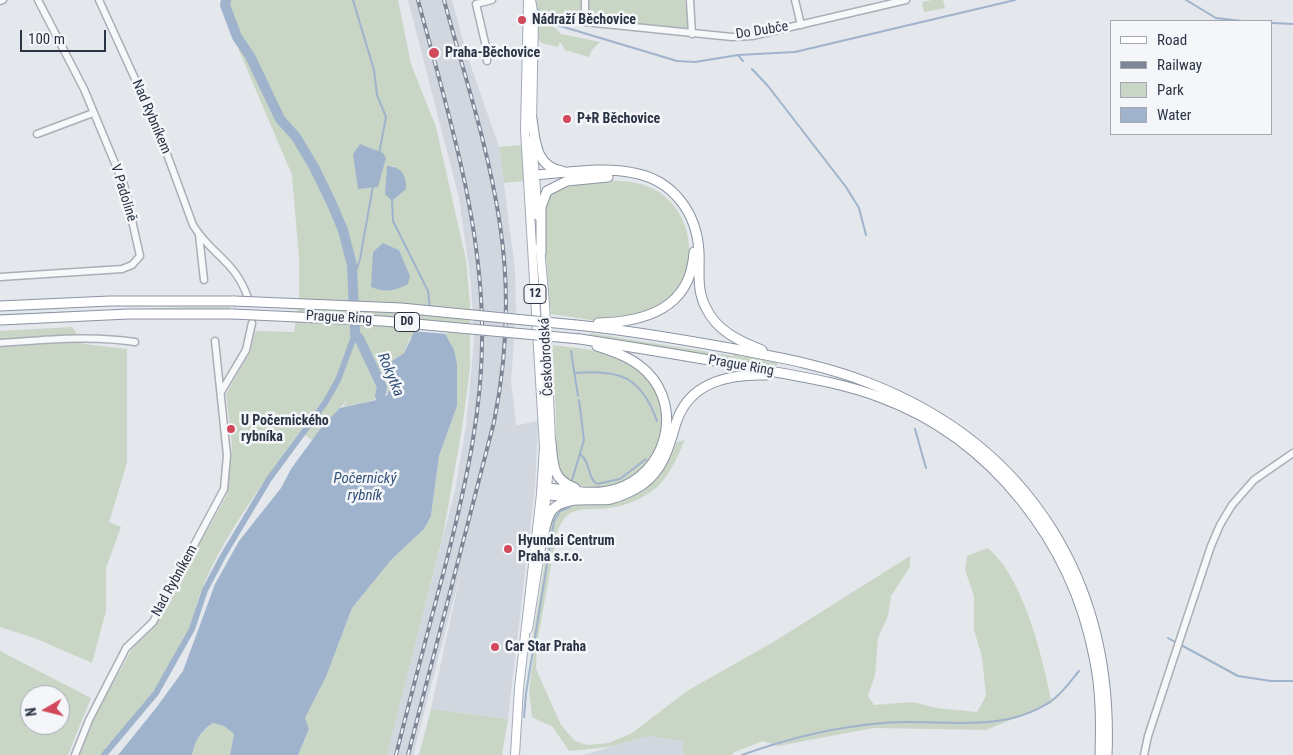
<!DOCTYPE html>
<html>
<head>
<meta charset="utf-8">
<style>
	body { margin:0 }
	#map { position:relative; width:1293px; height:755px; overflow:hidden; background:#e4e7ec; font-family:"Roboto Condensed",sans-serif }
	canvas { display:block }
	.legend { position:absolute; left:1110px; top:20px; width:162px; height:115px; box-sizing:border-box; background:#f4f6f9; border:1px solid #a4a8b1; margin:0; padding:6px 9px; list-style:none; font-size:15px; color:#2b3445 }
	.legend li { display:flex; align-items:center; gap:10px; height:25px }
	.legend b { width:25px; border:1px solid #a4a8b1 }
	.north { position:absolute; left:20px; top:685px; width:50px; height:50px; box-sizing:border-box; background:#f4f6f9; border:1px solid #a4a8b1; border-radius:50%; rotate:262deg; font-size:14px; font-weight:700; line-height:20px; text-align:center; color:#2b3445 }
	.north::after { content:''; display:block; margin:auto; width:18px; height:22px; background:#d1495b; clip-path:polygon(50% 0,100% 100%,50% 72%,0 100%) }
	.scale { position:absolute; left:20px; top:30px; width:86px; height:22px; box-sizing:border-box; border:2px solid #2b3445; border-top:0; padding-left:6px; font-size:15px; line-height:18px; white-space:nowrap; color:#2b3445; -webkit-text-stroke:4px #f4f6f9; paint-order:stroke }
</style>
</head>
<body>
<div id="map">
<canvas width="1293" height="755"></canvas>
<ul class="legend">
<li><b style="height:6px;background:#fff"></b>Road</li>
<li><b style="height:6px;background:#7d8696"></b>Railway</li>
<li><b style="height:14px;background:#c9d6c5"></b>Park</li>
<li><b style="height:14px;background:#9fb4cc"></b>Water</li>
</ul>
<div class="north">N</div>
<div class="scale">100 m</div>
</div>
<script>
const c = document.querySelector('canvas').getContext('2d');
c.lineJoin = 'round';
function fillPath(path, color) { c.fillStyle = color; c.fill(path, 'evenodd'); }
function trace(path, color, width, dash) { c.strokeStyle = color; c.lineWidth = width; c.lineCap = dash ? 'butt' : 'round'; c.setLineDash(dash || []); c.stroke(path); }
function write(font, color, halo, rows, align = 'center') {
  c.font = font + ' "Roboto Condensed",sans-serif'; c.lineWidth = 5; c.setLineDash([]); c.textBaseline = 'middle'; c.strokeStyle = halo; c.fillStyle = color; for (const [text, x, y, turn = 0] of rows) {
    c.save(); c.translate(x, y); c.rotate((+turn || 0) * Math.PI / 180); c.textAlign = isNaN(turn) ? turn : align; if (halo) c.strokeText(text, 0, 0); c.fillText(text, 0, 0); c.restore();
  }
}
fillPath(new Path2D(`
	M408,0H452L466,52L499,147L515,269L516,312L511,382L516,425L498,429L538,421L535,486L508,719L431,709L462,567L413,755H387L455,490L466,427L474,341L471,283L459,198Z
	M649,736L682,741L684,755H583Z`), '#d2d6de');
fillPath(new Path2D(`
	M222,0H398L411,64L436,127L466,260L470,304V368L462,429L443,535L387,755H298L309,729L305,718L326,677L352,608L392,559L424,529L431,516L439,456L457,406V364L410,337L404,353L392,361C391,370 392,380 390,389C387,400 354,404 343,407L347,400L312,440L300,432C265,480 196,571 192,629L184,636L163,679L104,755H80L87,730L133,647L155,623L227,495L232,445L226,394L250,352L255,331L294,332L299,301V258L292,175L238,48ZM387,166H394L397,196L392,201ZM383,243L399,250L409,276Z
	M533,0H583V24L550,17L549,22L561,34L600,42L592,50L589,57L565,50L560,42L558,47L541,43L537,37Z
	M589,0H685L689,28L687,30L588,20Z
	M932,0H943L945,8L924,12L922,2Z
	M522,145L524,181L504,183L499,147Z
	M607,180C626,181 643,182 659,192C701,220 700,290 651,312C646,314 639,315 633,316C624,318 615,321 607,321C589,321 569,316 551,314L543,221C545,178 574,184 607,180Z
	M190,307H230V309L82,311L0,316V314Z
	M72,327L84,344L127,349V463L109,522L121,527L106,568V611L92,663L37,639L0,627V331Z
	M590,333L734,356L735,352L778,361L776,368L615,341L589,336Z
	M550,345C580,348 608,350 634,366C694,405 652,500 582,486C572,484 560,478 556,467C553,457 557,435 556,425C556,398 552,371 550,345Z
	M685,440C678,455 672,471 660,484C646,499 621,508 600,509C592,510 582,508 573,512C565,515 560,524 557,532L537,644L536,669L561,725L575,741L588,745L609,743L632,733L687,691L775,641L910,556V567L891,596L888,616L878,638L875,675L868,696L874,705L913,702L936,708L977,712L986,696L982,657L974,630V596L965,570L967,556L988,548C995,555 1003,563 1008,572C1032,612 1042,659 1052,703L986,730L873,728L778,746L763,741L734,752L732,755H684L682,741L649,736L609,747L569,751L553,727L532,717L529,690L535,645L532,642L552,518C563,496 596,508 616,503C648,494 665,471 677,442Z
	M0,651L91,698L68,755H0ZM30,695H60V725H30Z
	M431,709L508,719L502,755H419Z
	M213,723L224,726L234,734L230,755H192C195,741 200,731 213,723Z`), '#c9d6c5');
fillPath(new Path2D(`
	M360,144L383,153L386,158L378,187L358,189L353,154Z
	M387,166C401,166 407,176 406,189L392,201L385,194Z
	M383,243L399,250L410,276L408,284C394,291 386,293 371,287L373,252Z
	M416,328H442L454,350L457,364V406L439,456L431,516L424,529L392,559L352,608L326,677L305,718L309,729L298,755H230L234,734L224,726L213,723C200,731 195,741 192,755H118L156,708L183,671L215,584L239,541L281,488L291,469L323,425L340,408L381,399L387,395L390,389L392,361L404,353Z`), '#9fb4cc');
fillPath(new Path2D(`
	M435,320L444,326L448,334L411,331L421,321Z`), '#e4e7ec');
trace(new Path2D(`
	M353,0L374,70L377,95L386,117L379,154
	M1186,0L1216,18L1242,21
	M537,9L557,25L677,61L695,62L738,55L795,52L1015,0
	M1272,23L1293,24
	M738,55L743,61
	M752,69L768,86L846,187L859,208L866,235
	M392,201L393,221L428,291L430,308
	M353,281L360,259L373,186
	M571,351L578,396
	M574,373C619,369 641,376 657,421
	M915,429L926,468
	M580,454C591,462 587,478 597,484L620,479L646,459
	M572,480L584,440L579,400
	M1168,638L1177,643
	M1181,645L1238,676L1271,681H1293
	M524,717L526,693L554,521L560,511L570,507
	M742,755C789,738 834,727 883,723C939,718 1000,735 1050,702C1062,694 1070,682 1079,671`), '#9fb4cc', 2);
trace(new Path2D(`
	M104,755L156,693L192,629L205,590L223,556L269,479L325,403L338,380L355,334`), '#9fb4cc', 6);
trace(new Path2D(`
	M226,0L225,5L237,37L250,56L280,119L296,137L314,167L331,202L343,230L352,265L355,334L359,338L382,387L380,396L383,404L388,408`), '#9fb4cc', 10);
const minor = new Path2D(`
	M99,0L157,127L193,225C211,255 235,260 248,298
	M585,0V22L732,37L752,36L906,0
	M690,0L692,34
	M795,0L801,25
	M0,1L3,0
	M487,61V51L476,4L492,0
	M37,134L93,113
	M199,235L204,280
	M0,277L122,269L132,265L140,256L124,185L84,89L38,0
	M0,343C45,340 90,335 135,342
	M221,392L246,350L252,323
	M75,755L89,720L126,648L153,622L224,489L227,455L215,341
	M1144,755L1148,736L1181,636L1211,546L1220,525L1232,505L1254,480L1293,453`);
const major = new Path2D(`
	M531,0L534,17L532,123
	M532,140L538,216
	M540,247L545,305L551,442L544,522
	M528,629L542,541
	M515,755L519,688L541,494L544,447L525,130L528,0`);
const highway = new Path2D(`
	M532,119C535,141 536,167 562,171
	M535,175C566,173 603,166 634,173C673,180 697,213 699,252C700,271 696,289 706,308C717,331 739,341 762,350
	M541,253V207L547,191L567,181L608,177
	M0,306L110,301H234
	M0,320L129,314H233
	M598,323C646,322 691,308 694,252
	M576,325C627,330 679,339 729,348C777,357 824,365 869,383C1031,446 1114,584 1107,755
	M580,339C638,348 695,357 753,368C796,376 840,382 882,398C992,439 1072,543 1094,657C1101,689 1101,722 1100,755
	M551,442C553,464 552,480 575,488
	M548,488C571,490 594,496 616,489C666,474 684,409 647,372C633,358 615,352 597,346
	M548,495L576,497
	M541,546C544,536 545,519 552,510C565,495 594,502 611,499C622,496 633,491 642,485C664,469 669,447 676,423C689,382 728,374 766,375`);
trace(minor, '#a9aeb7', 9);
trace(major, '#a3abb8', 10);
trace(highway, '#8b94a3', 11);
trace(minor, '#f7f8fa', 6);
trace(major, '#fff', 8);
trace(highway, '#fff', 9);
const rail = new Path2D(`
	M396,755C412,691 429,627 446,563C466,484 484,405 482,323C480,212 446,106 418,0
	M408,755L494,422C507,357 510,291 500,225C489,149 464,74 444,0`);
trace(rail, '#7d8696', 4);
trace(rail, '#f4f6f9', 2, [5.5]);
const highwayBridge = new Path2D(`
	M234,301L401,308L576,325
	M233,314L383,321L580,339`);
trace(highwayBridge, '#8b94a3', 11, []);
trace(highwayBridge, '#fff', 9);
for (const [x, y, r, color] of [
	[522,20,5,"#d1495b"],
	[434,53,6,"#d1495b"],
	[567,119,5,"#d1495b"],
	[231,429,5,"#d1495b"],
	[508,549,5,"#d1495b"],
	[495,647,5,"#d1495b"]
]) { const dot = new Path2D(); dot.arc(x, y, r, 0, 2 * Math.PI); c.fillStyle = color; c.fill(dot); trace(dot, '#f4f6f9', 2); }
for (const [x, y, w] of [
	[535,294,22],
	[407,322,25]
]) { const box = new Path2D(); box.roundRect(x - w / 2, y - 9.5, w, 19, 4); c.fillStyle = '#f4f6f9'; c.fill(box); trace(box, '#2b3445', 1); }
write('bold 12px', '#2b3445', null, [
	["12",535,294],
	["D0",407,322]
]);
write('bold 14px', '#2b3445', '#f4f6f9', [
	["Nádraží Běchovice",532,20],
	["Praha-Běchovice",445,53],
	["P+R Běchovice",577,119],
	["U Počernického",241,421],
	["rybníka",241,437],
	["Hyundai Centrum",518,541],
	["Praha s.r.o.",518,557],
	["Car Star Praha",505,647]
], 'left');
write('14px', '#2b3445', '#f4f6f9', [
	["Do Dubče",762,31,-9],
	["Nad Rybníkem",151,117,67],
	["V Padolině",123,193,73],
	["Prague Ring",339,318,3],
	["Českobrodská",547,357,-93],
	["Prague Ring",741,366,10],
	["Nad Rybníkem",175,581,-61]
]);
write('italic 15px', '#34527a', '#f4f6f9', [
	["Rokytka",390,375,67],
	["Počernický",365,479],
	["rybník",365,496]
]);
</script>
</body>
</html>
